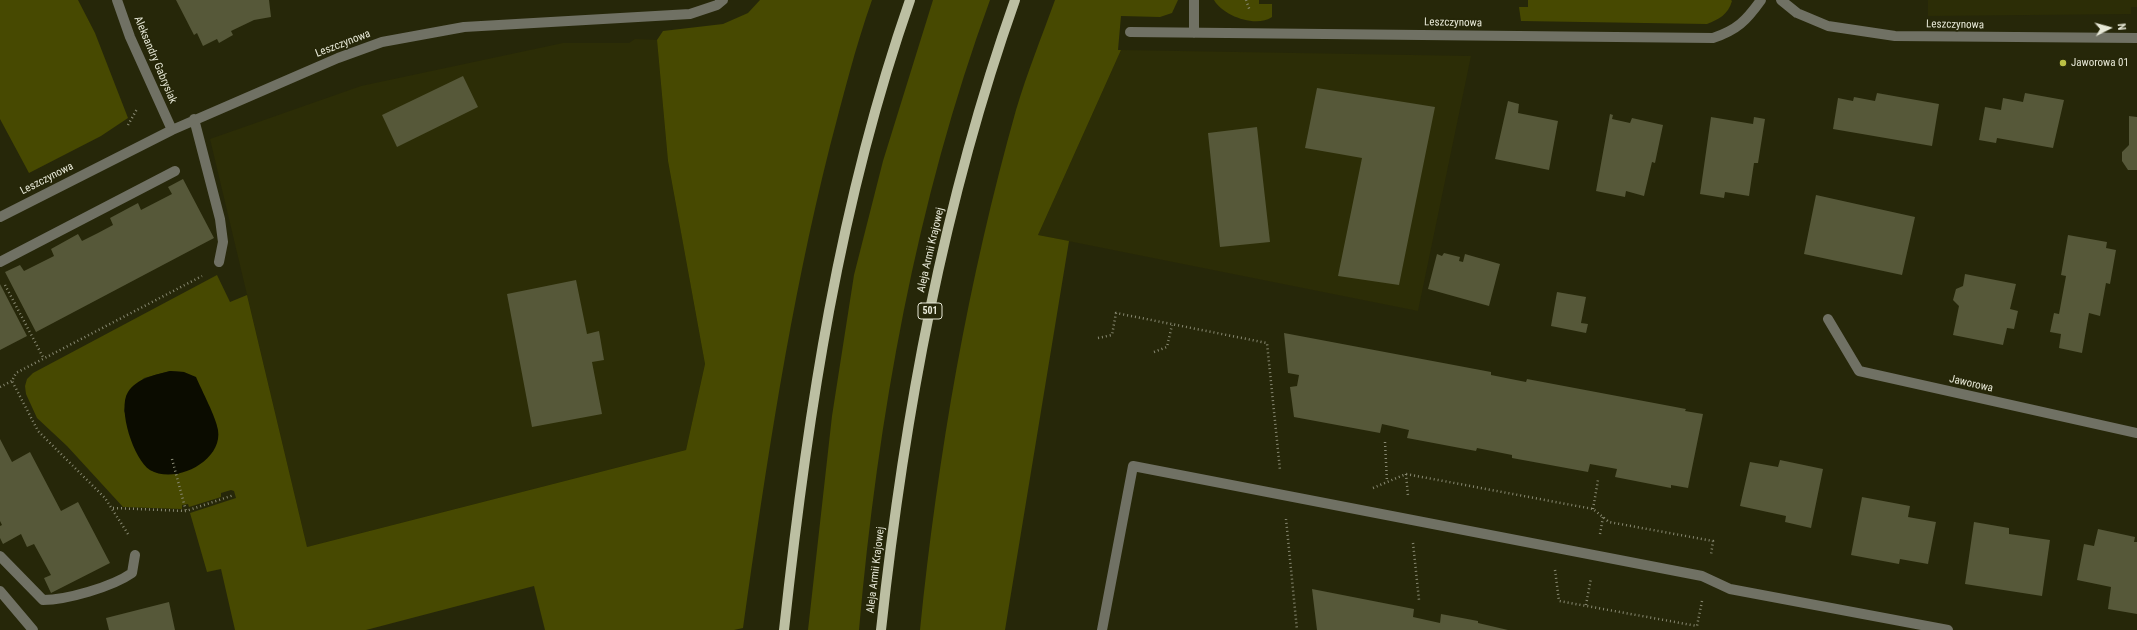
<!DOCTYPE html>
<html>
<head>
<meta charset="utf-8">
<style>
	body { margin:0 }
	#map { position:relative; width:2137px; height:630px; overflow:hidden; background:#262709; font-family:"Roboto Condensed",sans-serif }
	canvas { display:block }
	.north { position:absolute; left:2089px; top:8px; width:40px; height:40px; -webkit-text-stroke:3px #262709; paint-order:stroke; rotate:84deg; font-size:11px; font-weight:700; line-height:16px; text-align:center; color:#e7e8d7 }
	.north::after { content:''; display:block; margin:auto; width:14px; height:18px; background:#e7e8d7; clip-path:polygon(50% 0,100% 100%,50% 72%,0 100%) }
</style>
</head>
<body>
<div id="map">
<canvas width="2137" height="630"></canvas>
<div class="north">N</div>
</div>
<script>
const c = document.querySelector('canvas').getContext('2d');
c.lineJoin = 'round';
function fillPath(path, color) { c.fillStyle = color; c.fill(path, 'evenodd'); }
function trace(path, color, width, dash) { c.strokeStyle = color; c.lineWidth = width; c.lineCap = dash ? 'butt' : 'round'; c.setLineDash(dash || []); c.stroke(path); }
function write(font, color, halo, rows, align = 'center') {
  c.font = font + ' "Roboto Condensed",sans-serif'; c.lineWidth = 3; c.setLineDash([]); c.textBaseline = 'middle'; c.strokeStyle = halo; c.fillStyle = color; for (const [text, x, y, turn = 0] of rows) {
    c.save(); c.translate(x, y); c.rotate((+turn || 0) * Math.PI / 180); c.textAlign = isNaN(turn) ? turn : align; if (halo) c.strokeText(text, 0, 0); c.fillText(text, 0, 0); c.restore();
  }
}
fillPath(new Path2D(`
	M1928,0H2137V7H2131V14L1928,16Z
	M635,39L657,40L668,161L705,364L686,450L307,547L210,139L361,86L563,43H629Z
	M1121,50L1471,56L1418,311L1038,235Z`), '#2c2d06');
fillPath(new Path2D(`
	M0,0H78L95,33L128,118L101,136L29,173L0,119Z
	M760,0H872C855,48 843,97 830,146C790,304 766,466 743,628L734,630H545L534,586L366,630H235L221,569L207,572L190,513L236,498L234,491L231,490L221,493V497L189,507L188,504L182,505V509L123,507L67,446L37,418L26,394L25,386L27,379L33,373L217,275L230,302L247,295L307,547L686,450L705,364L668,161L657,40L663,31L723,24L748,13ZM170,371L184,372L179,474L159,473L150,470L124,411L128,393L144,378Z
	M933,0H990C916,202 878,416 859,630H808L832,416L854,275L883,161Z
	M1055,0H1178L1172,13L1160,17L1121,16L1118,50H1121L1038,235L1069,241L1005,630H920C938,454 968,280 1016,110C1027,73 1042,36 1055,0Z
	M1214,0H1259V4H1272V17C1256,28 1223,16 1214,0Z
	M1528,0H1731L1732,1C1728,15 1719,19 1707,24L1521,21L1519,7H1528Z`), '#474901');
fillPath(new Path2D(`
	M170,371L184,372L196,377C202,391 216,417 218,430C223,461 175,485 150,470C134,460 117,409 128,392C137,378 155,375 170,371Z`), '#0b0c00');
fillPath(new Path2D(`
	M176,0H269L271,17L254,20L231,31L233,35L219,43L217,39L203,46L197,33L194,35Z
	M463,76L478,107L397,147L382,115Z
	M1317,88L1435,107L1399,285L1338,276L1362,158L1305,148Z
	M1877,93L1939,104L1932,146L1833,129L1838,98L1853,101L1854,97L1875,101Z
	M2025,93L2064,100L2053,148L1997,138L1996,143L1979,140L1985,107L2001,110L2003,98L2023,102Z
	M1508,101L1519,104L1518,113L1558,121L1549,170L1495,159Z
	M1610,114L1613,115L1612,119L1630,123L1632,118L1663,125L1655,163L1652,162L1644,196L1626,191L1625,197L1596,191Z
	M2129,116L2137,117V170H2128L2122,161V152L2129,145Z
	M1711,117L1753,124L1754,117L1765,119L1758,163H1754L1749,196L1725,192L1724,198L1700,194Z
	M1257,127L1270,242L1220,247L1208,133Z
	M183,179L214,238L36,332L5,272L20,265L24,271L54,256L51,249L78,234L82,241L98,233L113,225L110,218L138,203L141,210L172,194L168,187Z
	M1816,195L1915,217L1902,275L1804,254Z
	M2068,235L2107,242L2106,248L2116,250L2110,284L2106,283L2100,316L2089,313L2082,353L2059,348L2061,334L2050,332L2054,313L2059,314L2066,276L2061,275Z
	M1444,253L1460,257L1459,261L1463,262L1465,254L1500,264L1489,306L1428,289L1437,254L1442,256Z
	M1965,274L2016,284L2010,309L2018,311L2014,329L2007,328L2003,345L1953,335L1959,306L1953,300L1956,289L1963,286Z
	M576,280L587,334L599,331L604,360L592,362L602,414L532,427L507,294Z
	M0,284L27,336L0,350Z
	M1557,292L1586,297L1581,323L1588,324L1586,333L1551,326Z
	M1284,333L1491,372V375L1526,382L1527,379L1686,409L1685,411L1703,414L1688,488L1671,485V488L1615,477L1617,469L1590,464L1588,472L1512,458V455L1477,448L1476,451L1407,438L1409,430L1382,424L1380,433L1294,417L1290,387L1297,386L1299,375L1288,373Z
	M0,439L12,462L30,452L61,511L78,502L110,563L51,593L44,578L51,575L34,544L27,547L21,534L3,544L0,538V526L2,525L0,521Z
	M1780,460L1823,469L1811,528L1785,522L1786,516L1740,506L1750,462L1778,467Z
	M1862,497L1910,506L1908,517L1936,522L1928,564L1900,559L1899,564L1851,555Z
	M1974,522L2009,528V534L2050,540L2042,596L1965,584Z
	M2098,529L2135,537L2134,542H2137V614L2108,609L2111,587L2077,580L2084,544L2094,546Z
	M1312,589L1414,609L1413,617L1440,623L1441,614L1478,621V623L1508,630H1317Z
	M169,602L175,630H109L106,618Z`), '#565839');
trace(new Path2D(`
	M1246,0L1250,11
	M128,125L137,109
	M5,285L44,359
	M1098,338L1112,335L1116,313L1267,343L1280,470
	M1154,352L1167,347L1172,325
	M0,387L12,381
	M1385,442L1387,482
	M172,459L186,511
	M1406,474L1408,496
	M1373,488L1406,474L1593,509L1609,522L1713,541L1711,555
	M113,508L186,511L234,495
	M1593,509L1598,480
	M1286,519L1297,630
	M128,534L105,498L38,431L12,381L16,373L202,276
	M1600,534L1603,517
	M1413,543L1419,600
	M1555,570L1559,601L1697,626L1702,601
	M1586,605L1591,578`), '#888972', 2.5, [1, 3]);
trace(new Path2D(`
	M117,0L130,37L172,130
	M1194,0V33
	M1781,0L1797,13L1828,26L1895,36L2137,38
	M1130,32L1713,38C1737,30 1746,21 1761,0
	M194,119L220,219L223,242L219,262
	M0,217L172,130L338,58L382,42L464,27L690,14L717,5L723,0
	M0,262L175,171
	M1828,319L1859,371L2137,433
	M0,556L43,600C66,600 112,587 132,573L135,555
	M0,591L33,630
	M1102,630L1133,466L1702,576L1730,589L1948,630`), '#707164', 10);
trace(new Path2D(`
	M784,630C807,417 839,203 910,0
	M881,630C904,417 943,203 1015,0`), '#bcbfa2', 10);
for (const [x, y, r, color] of [
	[2063,63,4,"#bbc045"]
]) { const dot = new Path2D(); dot.arc(x, y, r, 0, 2 * Math.PI); c.fillStyle = color; c.fill(dot); trace(dot, '#262709', 1.5); }
for (const [x, y, w] of [
	[930,311,24]
]) { const box = new Path2D(); box.roundRect(x - w / 2, y - 8, w, 16, 3); c.fillStyle = '#262709'; c.fill(box); trace(box, '#e7e8d7', 1); }
write('bold 10px', '#e7e8d7', null, [
	["501",930,311]
]);
write('11px', '#e7e8d7', '#262709', [
	["Leszczynowa",1453,23,1],
	["Leszczynowa",1955,25,1],
	["Leszczynowa",343,44,-21],
	["Aleksandry Gabrysiak",155,60,67],
	["Leszczynowa",47,179,-27],
	["Aleja Armii Krajowej",931,250,-77],
	["Jaworowa",1971,384,13],
	["Aleja Armii Krajowej",876,570,-83]
]);
write('11px', '#e7e8d7', '#262709', [
	["Jaworowa 01",2071,63]
], 'left');
</script>
</body>
</html>
